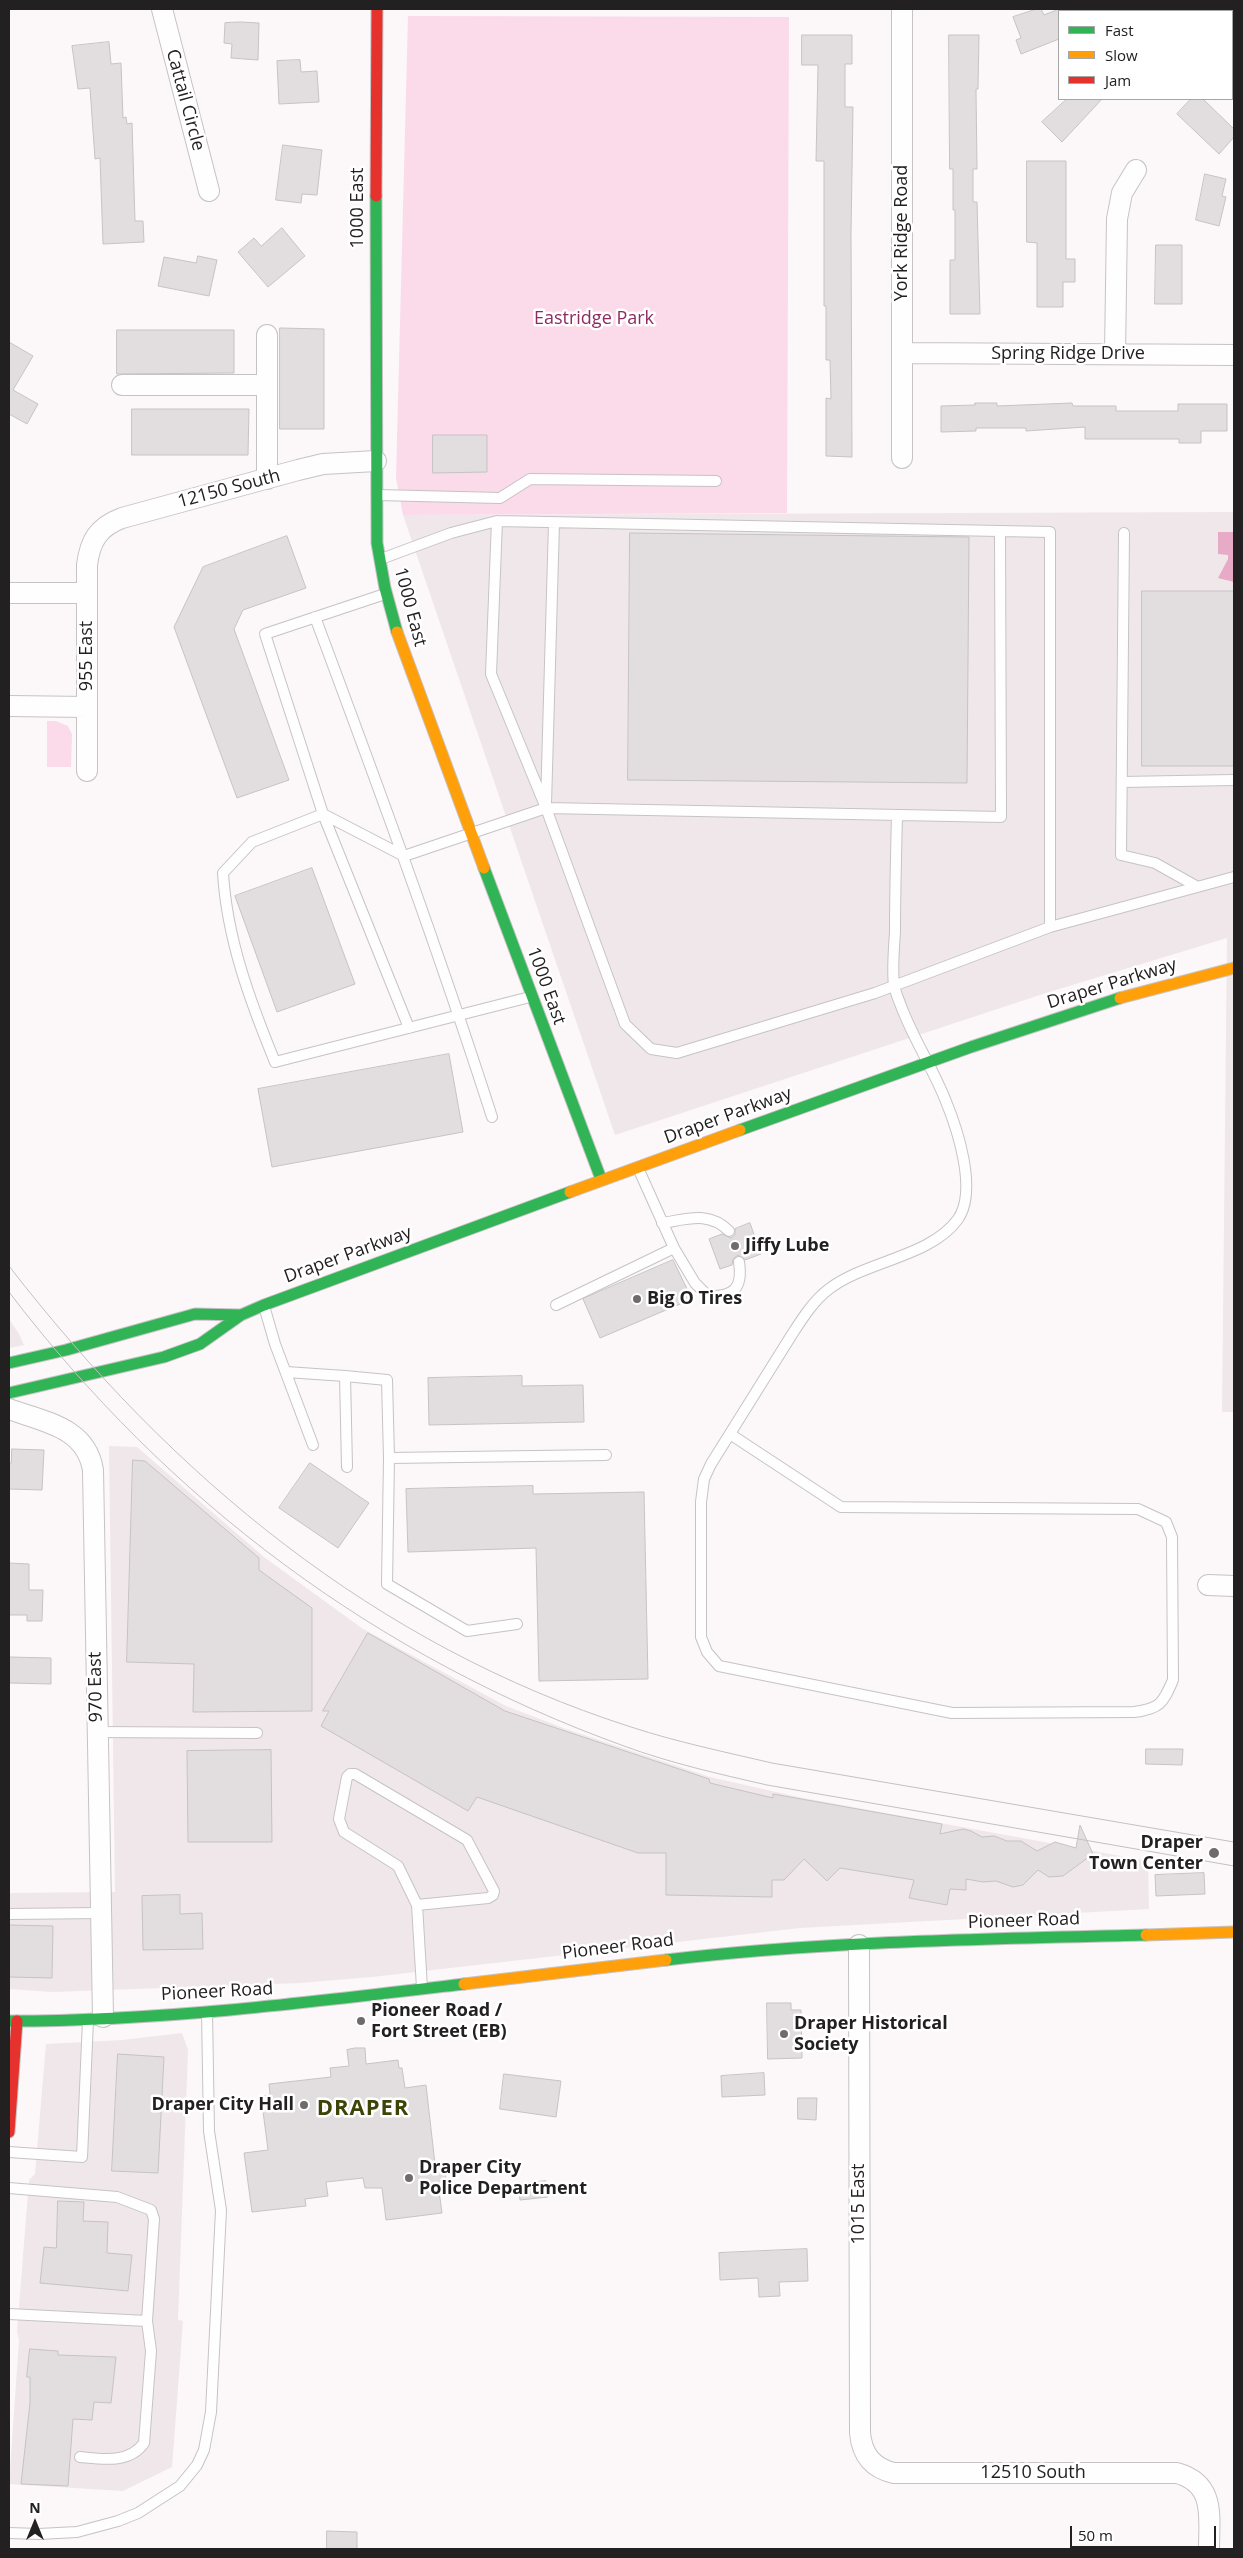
<!DOCTYPE html>
<html>
<head>
<meta charset="utf-8">
<style>
	body { margin:0 }
	#map { position:relative; width:1243px; height:2558px; overflow:hidden; background:#fcf7f9; font-family:"Open Sans",sans-serif }
	canvas { display:block }
	.frame { position:absolute; inset:0; border:10px solid #232021; pointer-events:none }
	.legend { position:absolute; left:1058px; top:10px; width:175px; height:90px; box-sizing:border-box; background:#fff; border:1px solid #a7a6a6; margin:0; padding:6px 9px; list-style:none; font-size:15px; color:#232021 }
	.legend li { display:flex; align-items:center; gap:10px; height:25px }
	.legend b { width:25px; border:1px solid #a7a6a6 }
	.north { position:absolute; left:10px; top:2498px; width:50px; height:50px; -webkit-text-stroke:4px #fff; paint-order:stroke; rotate:0deg; font-size:14px; font-weight:700; line-height:20px; text-align:center; color:#232021 }
	.north::after { content:''; display:block; margin:auto; width:18px; height:22px; background:#232021; clip-path:polygon(50% 0,100% 100%,50% 72%,0 100%) }
	.scale { position:absolute; left:1070px; top:2526px; width:146px; height:22px; box-sizing:border-box; border:2px solid #232021; border-top:0; padding-left:6px; font-size:15px; line-height:18px; white-space:nowrap; color:#232021; -webkit-text-stroke:4px #fff; paint-order:stroke }
</style>
</head>
<body>
<div id="map">
<canvas width="1243" height="2558"></canvas>
<div class="frame"></div>
<ul class="legend">
<li><b style="height:6px;background:#30b455"></b>Fast</li>
<li><b style="height:6px;background:#ff9f0a"></b>Slow</li>
<li><b style="height:6px;background:#e5322d"></b>Jam</li>
</ul>
<div class="north">N</div>
<div class="scale">50 m</div>
</div>
<script>
const c = document.querySelector('canvas').getContext('2d');
c.lineJoin = 'round';
function fillPath(path, color) { c.fillStyle = color; c.fill(path, 'evenodd'); }
function trace(path, color, width, dash) { c.strokeStyle = color; c.lineWidth = width; c.lineCap = dash ? 'butt' : 'round'; c.setLineDash(dash || []); c.stroke(path); }
function write(font, color, halo, rows, align = 'center') {
  c.font = font + ' "Open Sans",sans-serif'; c.lineWidth = 5; c.setLineDash([]); c.textBaseline = 'middle'; c.strokeStyle = halo; c.fillStyle = color; for (const [text, x, y, turn = 0] of rows) {
    c.save(); c.translate(x, y); c.rotate((+turn || 0) * Math.PI / 180); c.textAlign = isNaN(turn) ? turn : align; if (halo) c.strokeText(text, 0, 0); c.fillText(text, 0, 0); c.restore();
  }
}
fillPath(new Path2D(`
	M1234,512V1412H1222L1227,938L1046,993L615,1135L403,515Z
	M9,1319L19,1334L24,1345L9,1348Z
	M109,1446L137,1447L264,1557L363,1629L506,1706L566,1729L710,1777L798,1797L1148,1861L1149,1909L800,1928L372,1977L300,1983L52,1992L9,1989V1893L115,1892Z
	M182,2033L188,2050L178,2320L183,2321L172,2467L123,2491L9,2484L19,2340L17,2332L29,2180L35,2174L46,2044L122,2040Z`), '#f0e7eb');
fillPath(new Path2D(`
	M408,16L789,17L787,513L403,515L396,478Z
	M47,721H56L68,726L72,734L71,767H47Z`), '#fbdae9');
fillPath(new Path2D(`
	M1218,532H1234V582L1218,578L1228,559V555L1218,554Z`), '#e7aac7');
const building = new Path2D(`
	M1037,9H1041L1044,15L1059,9V39L1021,54L1016,40L1021,38L1013,17Z
	M241,22L259,23L258,60L231,58L232,44L224,43L225,23Z
	M802,35H852V64H845V107H853L851,233L852,457L826,456V398L831,399L830,360H826V306H824V161H816L818,65H802Z
	M949,35H979L978,89H976L977,169H973V202H977L980,314H950V260H955V210H953V169H950Z
	M109,42L111,64L121,63L123,118L126,117L127,124L132,123L135,221H143L144,242L103,244L100,158L95,159L90,88L78,89L72,46Z
	M300,60L301,72L317,71L319,102L279,104L277,61Z
	M1067,99H1102L1062,142L1042,122Z
	M1191,99H1203L1234,129V137L1219,154L1177,114Z
	M283,145L322,150L317,195L302,194L301,203L276,200Z
	M1027,161H1066V259H1075V282H1063V307H1037V243L1027,242Z
	M1205,174L1226,179L1222,196L1226,197L1219,226L1196,220Z
	M282,228L305,256L268,287L238,252L254,238L261,246Z
	M1156,245H1182V304H1155Z
	M198,256L217,260L209,296L158,286L164,257L196,263Z
	M280,328L324,329V429H280Z
	M117,330H234V373L117,374Z
	M9,342L33,356L13,390L38,404L27,424L9,414Z
	M975,403H997V406L1072,403L1073,406H1116V411H1178V404H1227V431H1201V443H1179V439H1085V427L1026,431V428H976V431L941,432V406L975,405Z
	M132,409H249L248,455H132Z
	M433,435H487V472L433,473Z
	M630,533L969,537L967,783L628,780Z
	M287,536L306,588L243,610L234,629L289,780L237,798L174,627L203,567Z
	M1142,591H1234V766H1142Z
	M312,868L355,984L277,1012L235,896Z
	M449,1054L463,1132L272,1167L258,1089Z
	M750,1223L761,1254L745,1260L738,1255L733,1259L732,1265L720,1269L709,1239L722,1234L731,1238L735,1235V1229Z
	M673,1260L692,1299L600,1338L583,1299Z
	M522,1376V1386L583,1385L584,1422L429,1425L428,1378Z
	M12,1449L44,1450L42,1490L9,1489V1463H11Z
	M133,1460L145,1461L259,1558V1570L312,1608V1711L193,1712L194,1664L127,1662Z
	M310,1463L369,1503L338,1548L279,1508Z
	M533,1486V1494L644,1492L648,1679L539,1681L536,1548L408,1552L406,1489Z
	M9,1563L29,1564V1590H43L42,1621H27V1615H9Z
	M368,1633L505,1711L709,1779L710,1783L773,1798V1794L942,1824L940,1834L963,1829L971,1831L982,1837L994,1836L1007,1841H1021L1037,1851L1055,1842L1076,1848L1080,1825L1093,1854L1063,1876L1049,1877L1038,1870L1023,1885L1013,1887L996,1881L983,1882L966,1879V1890L950,1889L947,1905L909,1898L914,1880L840,1868L827,1881L804,1859L784,1880H772V1897L666,1895V1853H638L477,1797L468,1811L321,1726L329,1711H323Z
	M9,1657L51,1658V1684L9,1683Z
	M1146,1749H1183L1182,1765L1146,1764Z
	M271,1750L272,1842H188L187,1751Z
	M1204,1873L1205,1894L1156,1896L1155,1875Z
	M180,1895V1914L202,1913L203,1949L143,1950L142,1896Z
	M9,1925L53,1926L52,1978L9,1977Z
	M767,2003H791V2010H801L802,2058L768,2059Z
	M355,2048H365L366,2064L398,2060L399,2068H402L405,2088L426,2085L435,2164L444,2163L447,2189L439,2191L442,2213L386,2220L382,2188H365L363,2178L326,2182L328,2196L305,2199L306,2206L252,2212L244,2153L268,2150L261,2096L270,2095L269,2084L331,2077L330,2068L349,2066L347,2050Z
	M118,2054L164,2057L158,2173L112,2171Z
	M764,2073L765,2095L722,2097L721,2076Z
	M504,2074L561,2081L556,2117L500,2109Z
	M798,2098H817L816,2120L798,2119Z
	M546,2181L548,2197L520,2200L518,2184Z
	M58,2201L84,2202L83,2221L108,2222L107,2253L132,2255L128,2291L40,2283L44,2247L56,2248Z
	M807,2249L808,2281L779,2282L780,2296L759,2297L758,2278L720,2280L719,2253Z
	M30,2349L58,2351V2355L116,2357L111,2403L94,2402L92,2420L73,2419L68,2486L21,2484L30,2403V2377H27Z
	M327,2531L357,2532V2549H327Z`);
fillPath(building, '#e2dedf');
trace(building, '#c6c3c4', 1);
const lane = new Path2D(`
	M377,495L500,498L530,479L716,481
	M1124,533L1121,855L1155,863L1196,886
	M381,559L451,533L497,521L1050,532V927L875,993L677,1053L651,1049L625,1024L546,808L491,674L497,521
	M385,594L265,634L323,814L409,1028
	M315,617C377,783 438,949 492,1117
	M1122,782L1234,780
	M546,804L554,523
	M1050,927L1234,877
	M530,997L275,1062C250,1001 227,939 223,873L252,842L323,814L404,856L546,808L1001,817L1000,531
	M662,1223C688,1219 709,1211 729,1231
	M674,1248L695,1283L708,1296C734,1297 743,1288 739,1262
	M556,1305L674,1248L638,1168
	M264,1306L275,1344L313,1445
	M286,1372L345,1376
	M730,1434L841,1507L1138,1509L1166,1522L1172,1537L1173,1680C1163,1703 1160,1709 1134,1712L952,1713L719,1666L707,1652L701,1637V1502L704,1479L711,1464L791,1336C802,1319 813,1301 829,1289C865,1261 931,1257 958,1219C978,1190 957,1128 945,1099C932,1067 913,1038 901,1006C899,1000 895,992 894,985C892,968 894,949 895,932C895,893 896,854 897,815
	M389,1458L606,1455
	M347,1467L345,1376L387,1380L389,1458L387,1584L467,1631L517,1624
	M96,1732L257,1733
	M417,1905L398,1866L344,1832L339,1819L347,1777L350,1774H355L467,1840L494,1891L493,1895L488,1898L417,1905L422,1988
	M9,1914L100,1913
	M9,2152L82,2157L88,2020
	M9,2188L117,2197L151,2210L154,2219L147,2321
	M9,2314L147,2321L151,2351L144,2443C129,2464 102,2459 80,2457
	M9,2533L39,2534L77,2532L118,2521L138,2513L180,2486L197,2465L204,2450L211,2412L221,2210L209,2131L207,2012`);
const street = new Path2D(`
	M162,9L209,191
	M902,9V458
	M903,353L1234,355
	M1115,354L1117,219L1122,193L1136,170
	M122,385H267
	M267,479V335
	M9,593H87
	M9,706L87,707
	M87,771V565C90,541 98,527 122,518L298,470L323,464L376,461
	M9,1409C44,1422 86,1427 93,1470L103,2017
	M1208,1585L1234,1586
	M859,1945L860,2433C862,2454 872,2468 894,2473H1177C1216,2484 1209,2517 1209,2549`);
const fast = new Path2D(`
	M376,196L377,543L385,588L397,632
	M484,868L601,1179
	M740,1130L971,1047L1120,998
	M9,1363L66,1350L195,1314L241,1315
	M9,1393L164,1357L200,1344L241,1315L264,1305L570,1192
	M666,1960C825,1941 986,1939 1146,1935
	M9,2021C161,2021 313,2002 464,1984`);
const slow = new Path2D(`
	M397,632L484,868
	M1120,998L1234,968
	M570,1192L740,1130
	M1146,1935L1234,1932
	M464,1984L666,1960`);
const jam = new Path2D(`
	M376,196L377,9
	M9,2132L17,2021`);
trace(lane, '#c6c3c4', 12);
trace(street, '#c6c3c4', 22);
trace(fast, '#c6c3c4', 13);
trace(slow, '#c6c3c4', 13);
trace(jam, '#c6c3c4', 13);
trace(lane, '#fffefe', 10);
trace(street, '#fffefe', 20);
trace(fast, '#30b455', 11);
trace(slow, '#ff9f0a', 11);
trace(jam, '#e5322d', 11);
trace(new Path2D(`
	M9,1266C172,1477 375,1645 631,1727C677,1742 725,1752 772,1763L1234,1842
	M9,1292C168,1501 377,1657 624,1746C670,1763 719,1774 767,1785L1234,1866`), '#c2c1c1', 1);
for (const [x, y, r, color] of [
	[735,1246,5,"#6f6b6d"],
	[637,1299,5,"#6f6b6d"],
	[1214,1853,6,"#6f6b6d"],
	[361,2021,5,"#6f6b6d"],
	[784,2034,5,"#6f6b6d"],
	[304,2105,5,"#6f6b6d"],
	[409,2178,5,"#6f6b6d"]
]) { const dot = new Path2D(); dot.arc(x, y, r, 0, 2 * Math.PI); c.fillStyle = color; c.fill(dot); trace(dot, '#fff', 2); }
write('18px', '#232021', '#fff', [
	["Cattail Circle",185,100,75],
	["1000 East",358,208,-90],
	["York Ridge Road",902,233,-90],
	["Spring Ridge Drive",1068,354],
	["12150 South",229,489,-15],
	["1000 East",410,607,75],
	["955 East",87,656,-90],
	["Draper Parkway",1112,984,-17],
	["1000 East",546,986,70],
	["Draper Parkway",728,1116,-20],
	["Draper Parkway",348,1255,-20],
	["970 East",96,1687,-91],
	["Pioneer Road",1024,1921,-2],
	["Pioneer Road",618,1947,-7],
	["Pioneer Road",217,1992,-3],
	["1015 East",859,2204,-90],
	["12510 South",1033,2473]
]);
write('18px', '#8d2b62', '#fff', [
	["Eastridge Park",594,319]
]);
write('bold 18px', '#232021', '#fff', [
	["Jiffy Lube",745,1246],
	["Big O Tires",647,1299],
	["Draper",1203,1843,"right"],
	["Town Center",1203,1864,"right"],
	["Pioneer Road /",371,2011],
	["Fort Street (EB)",371,2032],
	["Draper Historical",794,2024],
	["Society",794,2045],
	["Draper City Hall",294,2105,"right"],
	["Draper City",419,2168],
	["Police Department",419,2189]
], 'left');
c.letterSpacing = '1px';
write('bold 22px', '#3d4407', '#fff', [
	["DRAPER",363,2109]
]);
c.letterSpacing = '0px';
</script>
</body>
</html>
